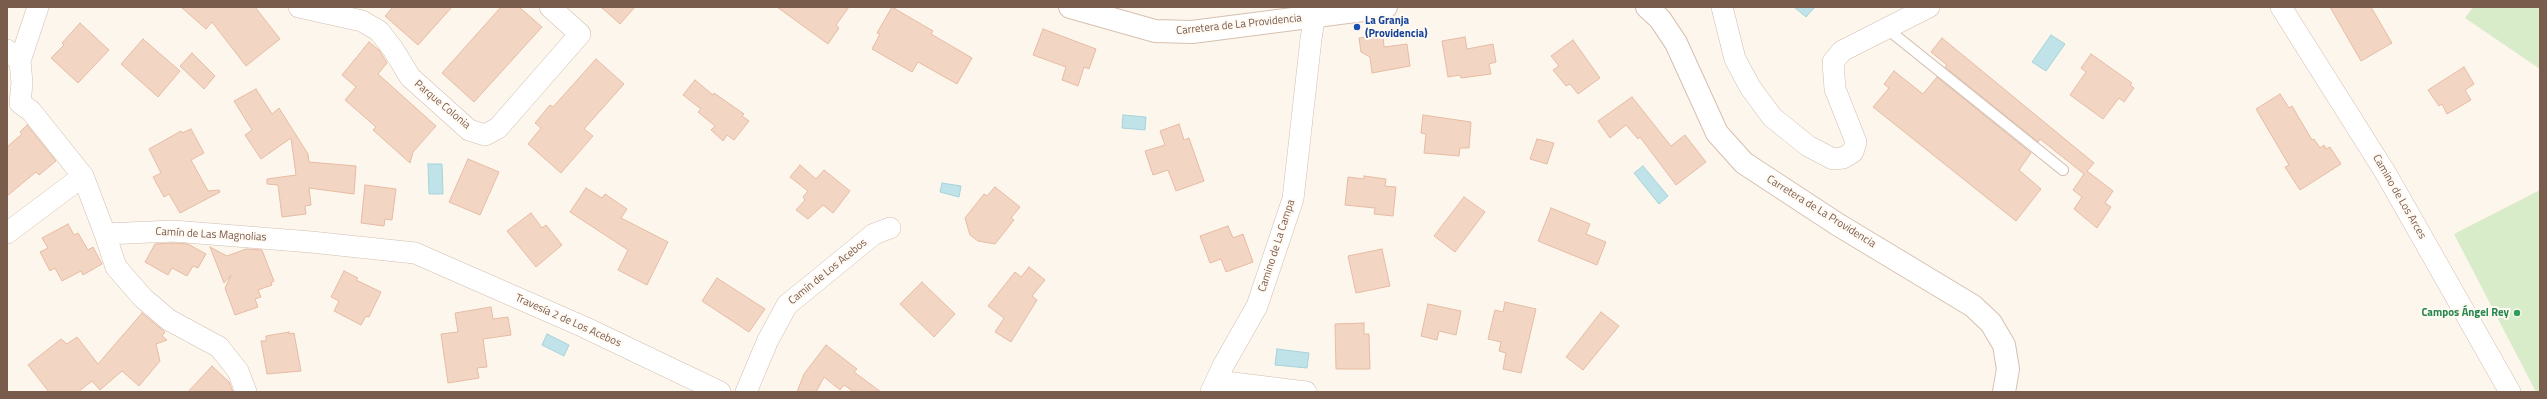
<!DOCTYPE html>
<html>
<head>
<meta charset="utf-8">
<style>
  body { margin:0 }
  #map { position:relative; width:2547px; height:399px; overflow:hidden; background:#fdf6ec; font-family:"Titillium Web",sans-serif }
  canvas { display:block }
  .frame { position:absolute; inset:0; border:8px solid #7a5c4d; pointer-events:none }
</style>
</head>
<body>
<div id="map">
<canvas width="2547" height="399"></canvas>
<div class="frame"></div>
</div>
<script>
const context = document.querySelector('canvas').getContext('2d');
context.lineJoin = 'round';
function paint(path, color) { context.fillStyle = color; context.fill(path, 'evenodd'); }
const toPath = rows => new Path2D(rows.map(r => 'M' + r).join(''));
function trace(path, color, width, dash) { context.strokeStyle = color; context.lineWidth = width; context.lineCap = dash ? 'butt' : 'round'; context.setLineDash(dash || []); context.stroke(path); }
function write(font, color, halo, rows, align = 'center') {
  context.font = font + ' "Titillium Web",sans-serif'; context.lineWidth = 4; context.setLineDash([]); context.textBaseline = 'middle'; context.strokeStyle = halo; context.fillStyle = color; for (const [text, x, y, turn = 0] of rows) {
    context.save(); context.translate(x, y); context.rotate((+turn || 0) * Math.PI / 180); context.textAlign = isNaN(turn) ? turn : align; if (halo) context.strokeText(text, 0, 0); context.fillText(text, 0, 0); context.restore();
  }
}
const green = toPath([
  [2473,7,2540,7,2540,69,2465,18],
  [2540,190,2540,392,2536,392,2454,234]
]);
const water = toPath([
  [1794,7,1815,7,1806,17,1794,7],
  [2051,35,2065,44,2046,71,2032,62,2051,35],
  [1123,115,1146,117,1145,130,1122,128,1123,115],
  [428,164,442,164,443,194,429,194,428,164],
  [1643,166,1668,196,1659,204,1634,173,1643,166],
  [942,183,961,186,959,197,940,192,942,183],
  [547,334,569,345,564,356,542,345,547,334],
  [1277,349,1309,353,1307,368,1275,365,1277,349]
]);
const building = toPath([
  [181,7,255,7,280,39,246,66,212,22,206,29,181,7],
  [393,7,452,7,418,45,385,16,393,7],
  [501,7,519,7,542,27,474,102,442,73,501,7],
  [601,7,635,7,620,24,601,7],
  [777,7,849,7,836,25,839,28,828,44,777,7],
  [892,7,933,31,931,34,972,58,957,84,918,62,912,72,872,49,880,34,877,33,892,7],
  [2330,7,2371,7,2392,43,2361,61,2330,7],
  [80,23,109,50,78,83,51,58,64,45,62,43,80,23],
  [1043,29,1096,49,1089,69,1084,67,1078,86,1062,80,1066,67,1033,55,1043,29],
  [1383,35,1384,47,1407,44,1410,66,1372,73,1370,57,1361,52,1359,38,1383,35],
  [1465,37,1467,49,1493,44,1496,62,1489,64,1491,74,1461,78,1460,75,1448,77,1442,41,1465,37],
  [1942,38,2094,163,2087,171,2113,191,2105,203,2111,207,2097,228,2074,209,2082,197,2073,190,2084,174,2040,139,2038,142,1945,67,1947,65,1931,52,1942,38],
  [143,39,180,71,158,97,121,64,143,39],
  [1573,40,1600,78,1578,94,1570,84,1566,86,1553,70,1559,66,1551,56,1573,40],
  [369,42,379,50,387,63,378,74,436,126,413,152,410,163,373,130,376,127,345,100,356,87,342,75,369,42],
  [192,53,215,76,204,89,180,66,192,53],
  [2091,54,2132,83,2130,85,2134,88,2124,102,2119,98,2103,119,2070,95,2086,72,2081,68,2091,54],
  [596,59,624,84,584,129,593,136,561,173,528,144,541,128,535,123,550,105,553,107,596,59],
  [2464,67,2474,84,2465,90,2471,100,2447,114,2442,104,2439,106,2428,90,2464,67],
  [1894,71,1923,94,1937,77,2031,153,2019,170,2041,189,2016,221,1873,107,1889,88,1884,84,1894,71],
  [695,80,713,95,714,93,744,114,742,116,749,121,734,140,727,135,723,141,711,130,715,126,698,112,701,109,683,95,695,80],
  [256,89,272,114,279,108,308,154,309,162,356,166,354,194,309,188,311,205,305,206,306,214,282,217,278,185,267,184,267,179,296,175,291,138,261,159,245,135,252,130,234,101,256,89],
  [2280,94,2289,108,2292,106,2312,140,2314,139,2320,148,2324,145,2326,149,2330,147,2341,164,2300,190,2285,167,2289,165,2256,109,2280,94],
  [1632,97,1671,146,1685,135,1706,162,1676,185,1640,137,1638,139,1626,125,1610,138,1598,121,1632,97],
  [1423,115,1471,122,1469,148,1460,148,1459,156,1424,153,1426,134,1421,133,1423,115],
  [1179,124,1184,140,1189,138,1204,181,1176,191,1168,170,1153,175,1145,151,1165,145,1160,131,1179,124],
  [27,125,56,161,39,175,36,172,7,196,7,147,22,134,20,132,27,125],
  [191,129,204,153,191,160,208,191,219,190,220,192,180,213,169,194,164,197,153,177,161,173,149,149,181,131,182,133,191,129],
  [1537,139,1554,143,1547,164,1530,159,1537,139],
  [468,159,499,172,480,215,449,202,468,159],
  [800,165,816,179,824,170,850,191,833,213,823,205,808,219,796,210,805,200,803,197,808,191,790,177,800,165],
  [1364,176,1386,179,1385,186,1396,187,1393,216,1374,214,1375,208,1345,205,1348,177,1364,179,1364,176],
  [365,185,396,189,392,220,385,219,384,226,361,223,365,185],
  [995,187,1020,207,1011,218,1014,220,995,244,978,241,970,235,965,218,984,194,987,196,995,187],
  [586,188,602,198,605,194,627,209,621,218,668,242,647,285,618,270,628,250,570,212,586,188],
  [1464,197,1485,212,1455,252,1434,236,1464,197],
  [1551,208,1590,224,1586,234,1606,242,1597,265,1538,241,1551,208],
  [531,213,542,228,546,225,562,245,536,267,507,231,531,213],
  [68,224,74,235,78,233,88,250,93,247,102,264,83,275,81,271,62,281,55,268,50,271,40,252,48,248,42,238,68,224],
  [1228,226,1233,238,1243,234,1253,262,1226,272,1221,259,1210,263,1200,236,1228,226],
  [173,243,188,244,206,254,198,268,193,266,187,276,172,268,168,275,145,262,155,244,173,243],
  [210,247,227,256,246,249,262,250,274,281,271,283,272,285,258,290,261,297,255,299,258,307,235,315,225,288,231,275,224,283,210,247],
  [1382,249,1390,286,1356,293,1348,256,1382,249],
  [1029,267,1045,280,1032,296,1037,300,1011,342,995,332,1004,318,988,306,1015,272,1021,277,1029,267],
  [344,271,358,278,356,280,381,292,369,317,366,316,361,325,334,311,339,301,331,297,344,271],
  [717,278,765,309,749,332,702,301,717,278],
  [922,282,955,314,934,337,900,304,922,282],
  [1505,302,1536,309,1521,373,1503,369,1506,353,1499,351,1501,342,1488,339,1495,310,1503,312,1505,302],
  [1428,304,1461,311,1456,335,1439,331,1437,340,1421,336,1428,304],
  [491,307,493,319,508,317,511,335,483,339,487,367,477,368,479,378,448,383,441,334,458,332,455,313,491,307],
  [1601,312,1619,326,1583,370,1566,357,1601,312],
  [142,313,165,332,162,336,167,340,156,344,160,361,139,386,122,371,100,390,92,381,78,392,49,392,28,365,61,339,67,344,77,337,98,364,142,313],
  [1364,323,1364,334,1369,334,1370,369,1336,369,1335,324,1364,323],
  [289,332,289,334,294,333,301,371,267,374,261,341,266,341,266,336,289,332],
  [826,345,857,369,854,372,881,392,854,392,844,385,840,390,824,377,816,392,797,392,804,374,826,345],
  [212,366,229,382,233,392,188,392,212,366]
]);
const lane = toPath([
  [1886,28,2063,170]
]);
const street = toPath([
  [299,7,362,21,379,31,393,49,410,77,469,130,485,135,498,128,580,34,550,7],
  [1722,7,1735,59,1750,87,1772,117,1808,146,1833,159,1843,158,1853,152,1856,142,1835,89,1833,62,1842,51,1929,7],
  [2281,7,2385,172,2510,392],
  [7,50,20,61,22,83,20,103,31,111,83,176,105,234,173,231,311,242,415,253,584,327,720,392],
  [20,61,38,7],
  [7,233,83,176],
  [105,234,116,267,143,298,169,320,219,347,238,371,246,392],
  [1217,381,1306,392],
  [746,392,768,340,787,305,874,234,890,228],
  [1211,392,1223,366,1257,306,1293,199,1311,39,1316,7]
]);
const secondary = toPath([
  [1070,7,1155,31,1192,32,1386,7],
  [1647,7,1660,19,1676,43,1717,133,1744,163,1837,224,1973,306,1991,323,2004,345,2008,369,2004,392]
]);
const markers = [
  [1357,27,4,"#1a4fb4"],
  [2517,313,4,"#2e9e5b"]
];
const transitNames = [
  ["La Granja",1365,21],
  ["(Providencia)",1365,34]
];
const streetNames = [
  ["Carretera de La Providencia",1239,25,-6],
  ["Parque Colonia",442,105,40],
  ["Camino de Los Arces",2399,197,60],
  ["Carretera de La Providencia",1821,212,32],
  ["Camín de Las Magnolias",211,235,3],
  ["Camino de La Campa",1277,246,-72],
  ["Camín de Los Acebos",828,272,-39],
  ["Travesía 2 de Los Acebos",568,321,24]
];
const leisureNames = [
  ["Campos Ángel Rey",2509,313]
];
paint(green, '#d8ecc9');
paint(water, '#bfe3e8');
trace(water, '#a5d3da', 1);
paint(building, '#f3d5c3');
trace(building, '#e6bba3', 1);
trace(lane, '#d1beb0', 12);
trace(street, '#d1beb0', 22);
trace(secondary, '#d6c0b0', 24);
trace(lane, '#fff', 10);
trace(street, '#fff', 21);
trace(secondary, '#fff', 22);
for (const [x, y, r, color] of markers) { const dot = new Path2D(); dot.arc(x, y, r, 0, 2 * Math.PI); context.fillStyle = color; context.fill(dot); trace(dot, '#fffaf3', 1.5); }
write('bold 11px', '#164399', '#fffaf3', transitNames, 'left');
write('11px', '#7a5c4d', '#fffaf3', streetNames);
write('bold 11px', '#27864d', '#fffaf3', leisureNames, 'right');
</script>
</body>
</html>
